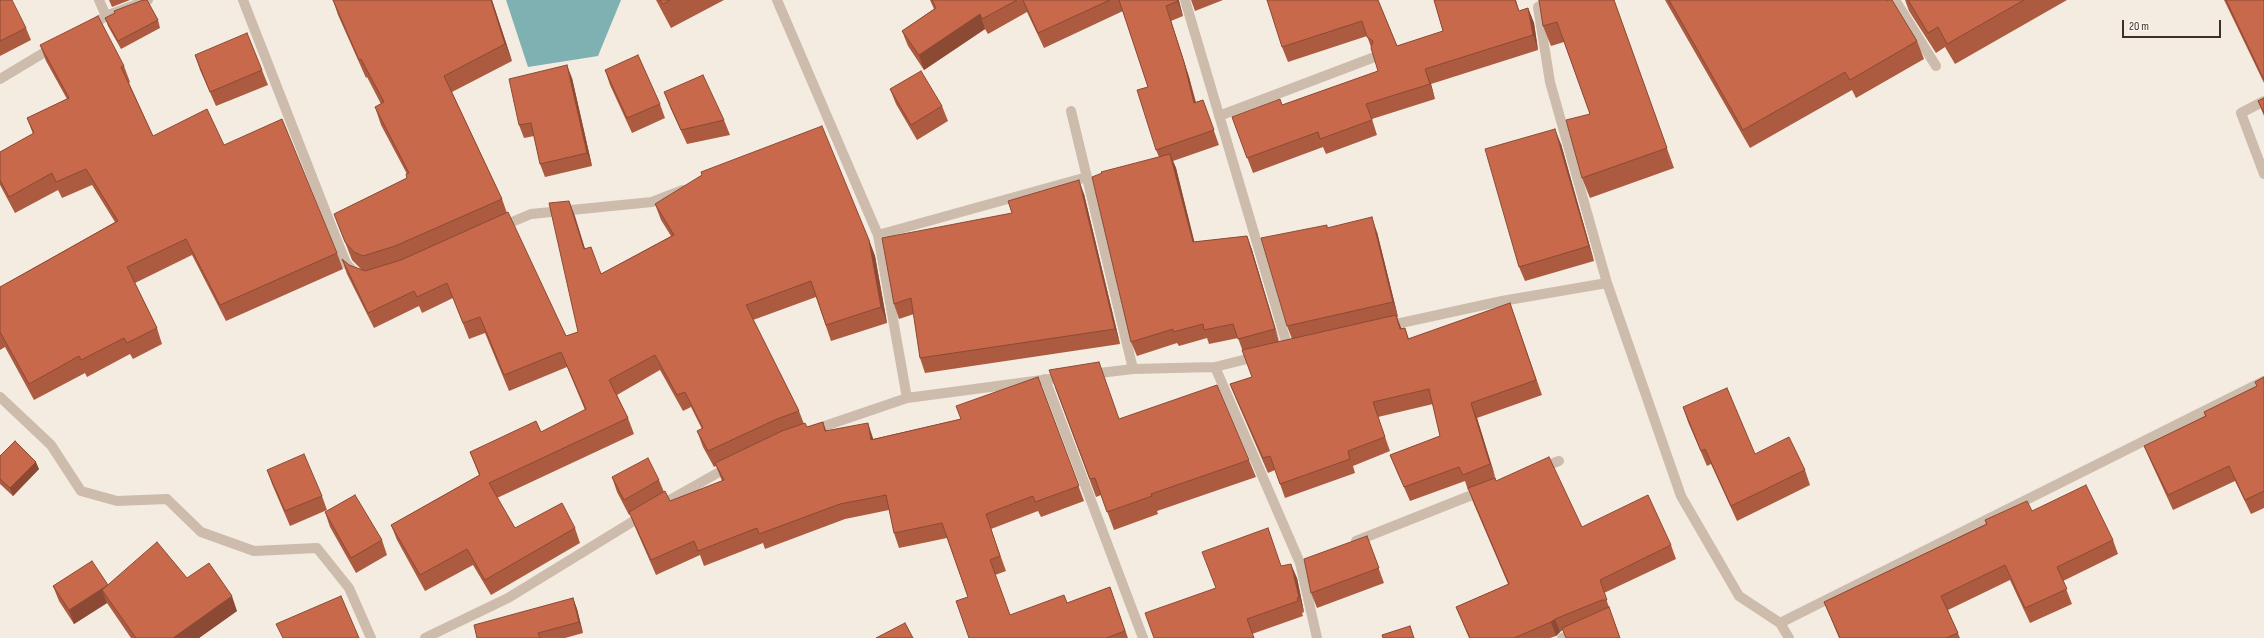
<!DOCTYPE html>
<html>
<head>
<meta charset="utf-8">
<style>
  body { margin:0 }
  #map { position:relative; width:2264px; height:638px; overflow:hidden; background:#f4ebe1; font-family:"Sofia Sans Condensed",sans-serif }
  canvas { display:block }
  .scale { position:absolute; left:2122px; top:20px; width:99px; height:18px; box-sizing:border-box; border:2px solid #3b302b; border-top:0; padding-left:5px; font-size:12px; line-height:14px; white-space:nowrap; color:#3b302b; -webkit-text-stroke:3px #fbf5ee; paint-order:stroke }
</style>
</head>
<body>
<div id="map">
<canvas width="2264" height="638"></canvas>
<div class="scale">20 m</div>
</div>
<script>
const context = document.querySelector('canvas').getContext('2d');
context.lineJoin = 'round';
function paint(path, color) { context.fillStyle = color; context.fill(path, 'evenodd'); }
const toPath = rows => new Path2D(rows.map(r => 'M' + r).join(''));
function trace(path, color, width, dash) { context.strokeStyle = color; context.lineWidth = width; context.lineCap = dash ? 'butt' : 'round'; context.setLineDash(dash || []); context.stroke(path); }
const water = toPath([
  [506,0,621,0,598,56,528,67]
]);
const minor = toPath([
  [99,0,106,16],
  [243,0,336,238,346,263,355,273],
  [777,0,878,235,907,398,1065,377],
  [1185,0,1288,348],
  [1549,0,1538,7,1550,82,1607,283],
  [1895,0,1936,66],
  [90,26,106,16,148,0],
  [0,79,55,46],
  [2264,101,2241,113,2264,174],
  [1071,111,1133,369],
  [1219,116,1372,58],
  [500,227,531,214,652,202,683,190],
  [878,235,1087,177],
  [1387,326,1502,301,1607,283,1681,496,1739,596,1780,623,1789,638],
  [1215,367,1300,563,1317,638],
  [1091,374,1133,369,1215,367,1259,356],
  [1045,379,1143,638],
  [0,397,51,445,81,491,117,501,167,499,201,532,254,551,317,548,349,588,371,638],
  [813,430,907,398],
  [1540,468,1559,461],
  [659,506,730,466],
  [1356,541,1482,491],
  [1780,623,2264,381],
  [425,638,508,598,645,514],
  [1562,638,1578,632]
]);
const wall = toPath([
  [0,0,26,28,31,40,0,56],
  [109,0,130,0,112,7],
  [333,0,492,0,512,61,452,92,502,199,507,213,566,336,578,332,569,201,585,249,601,274,671,236,661,220,655,204,869,240,875,256,887,323,831,341,816,297,753,320,799,411,804,424,807,427,823,422,826,430,873,439,961,419,1038,377,1084,501,1041,517,1038,511,991,529,1006,571,995,575,1010,615,1067,603,1110,587,1128,638,969,638,968,597,947,538,899,548,894,533,889,510,845,519,765,549,763,543,704,566,700,555,656,575,635,527,630,514,629,515,617,492,612,477,659,480,664,492,670,501,722,481,716,466,714,467,703,447,697,431,702,429,691,407,683,411,660,370,617,395,628,418,634,434,497,498,515,528,575,528,580,543,491,595,473,565,425,591,397,540,391,525,479,475,470,452,541,432,585,410,567,367,509,391,485,333,469,339,453,298,422,313,419,306,374,328,347,274,342,259,349,265,361,269,352,260,334,214,407,178,407,174,381,125,375,107,381,104,367,77,366,78,338,15],
  [656,0,724,0,671,28],
  [930,0,1179,0,1179,1,1183,16,1171,21,1189,77,1196,102,1203,100,1219,145,1173,161,1176,168,1194,242,1247,236,1252,250,1279,342,1292,339,1287,326,1328,228,1377,232,1398,317,1397,317,1401,329,1405,328,1409,339,1510,303,1542,395,1477,418,1496,481,1582,527,1671,545,1676,559,1604,593,1620,638,1563,630,1560,632,1556,636,1550,638,1469,638,1456,607,1508,584,1473,502,1469,490,1468,490,1465,481,1410,501,1396,469,1390,455,1440,436,1433,404,1378,417,1390,451,1353,466,1355,473,1285,498,1275,470,1268,473,1236,399,1230,384,1252,377,1238,338,1209,344,1207,338,1179,346,1177,343,1137,356,1131,342,1159,157,1156,150,1148,87,1123,11,1044,48,1027,12,988,34,985,29,924,70,908,46,902,31,934,9],
  [1191,0,1223,0,1195,11],
  [1378,0,1397,46,1443,31,1434,0,1516,0,1519,11,1528,8,1534,23,1538,50,1431,84,1435,99,1372,119,1377,135,1326,154,1323,147,1253,173,1232,117,1282,105,1378,71,1371,47,1367,36,1288,62,1282,47],
  [1614,0,1674,168,1590,198,1582,178,1590,114,1564,42,1551,46,1543,26],
  [1665,0,1887,0,1917,41,1924,59,1856,98,1852,90,1750,148],
  [1905,0,2067,0,1955,64,1945,47,1936,53,1909,11],
  [2224,0,2264,0,2264,83,2226,4],
  [105,18,158,20,160,28,121,49,108,26],
  [40,45,124,66,130,82,129,83,153,136,224,145,337,253,343,269,226,321,192,255,135,283,157,328,162,344,133,359,130,354,87,377,85,373,34,400,5,347,0,350,0,287,115,222,92,185,62,198,58,190,15,213,0,185,0,152,33,134,27,118,67,99,46,61],
  [195,55,262,70,268,85,216,106,200,70],
  [605,70,660,104,665,118,632,133,610,85],
  [572,78,592,166,545,177,540,164,534,136,524,138,519,125],
  [890,89,942,106,948,121,917,140,896,104],
  [664,92,724,120,730,135,687,144,670,107],
  [2264,98,2264,116,2258,101],
  [1561,144,1594,261,1525,281,1519,267],
  [1084,194,1120,344,925,373,920,358,914,314,899,319,894,304,1012,213],
  [2264,377,2264,508,2251,514,2235,481,2173,510,2150,460,2144,446,2205,416,2204,412,2257,386,2255,382],
  [1055,387,1119,419,1249,460,1256,477,1157,511,1158,514,1114,530,1101,495,1096,497],
  [1683,407,1755,454,1805,470,1810,485,1737,521,1711,464,1707,466,1688,422],
  [0,456,39,469,13,496,0,484],
  [267,470,322,496,327,510,290,526,272,484],
  [2032,511,2113,540,2118,554,2063,581,2072,604,2030,623,2010,580,1948,610,1960,638,1839,638,1830,616,1824,602,1986,524,1985,520],
  [325,512,382,540,387,555,356,573,330,527],
  [1367,536,1384,583,1317,608,1311,593],
  [1281,566,1297,578,1304,612,1302,613,1303,616,1252,634,1154,638],
  [187,578,237,611,199,638,131,638,107,603,74,624,59,601,53,586,108,585],
  [573,598,577,609,583,633,565,638,477,638]
]);
const shadedWall = toPath([
  [491,0,492,0,512,61,505,44],
  [1177,0,1179,0,1179,1,1183,16],
  [1166,6,1189,77,1199,118,1194,103],
  [1528,8,1534,23,1538,50,1533,35],
  [980,14,985,29,924,70,919,55],
  [567,65,572,78,592,166,587,153],
  [1425,69,1431,84,1435,99],
  [1555,129,1561,144,1594,261,1589,246],
  [1170,154,1176,168,1198,256,1193,242],
  [1079,180,1084,194,1120,344,1115,329],
  [569,201,575,216,590,265,584,249],
  [1372,217,1377,232,1398,317,1393,302],
  [1247,236,1252,250,1280,343,1275,329],
  [869,240,875,256,887,323,881,307],
  [1396,315,1402,330,1400,329],
  [1471,403,1477,418,1496,479,1490,464],
  [868,423,873,438,876,454,871,440],
  [36,462,39,469,13,496,10,488],
  [1291,564,1297,578,1304,612,1299,597],
  [108,585,102,590,107,603,74,624,69,610],
  [232,596,237,611,199,638,173,638],
  [573,598,577,609,583,633,579,622],
  [1555,619,1560,632,1556,636,1551,622]
]);
const building = toPath([
  [0,0,12,0,26,28,0,41,0,0],
  [143,0,147,0,158,20,118,41,105,18,115,13,114,11,143,0],
  [333,0,491,0,505,44,444,76,502,199,395,246,363,256,354,252,345,242,334,214,407,178,406,174,409,173,375,107,384,102,361,59,359,60,333,0],
  [660,0,670,0,663,4,660,0],
  [932,0,1017,0,982,19,980,14,919,55,902,31,936,8,932,0],
  [1023,0,1110,0,1038,33,1023,0],
  [1119,0,1177,0,1178,1,1166,6,1184,62,1194,103,1203,100,1214,130,1156,150,1137,90,1148,87,1119,0],
  [1267,0,1378,0,1397,46,1443,31,1434,0,1515,0,1519,11,1528,8,1533,35,1425,69,1430,84,1366,104,1372,120,1320,139,1318,132,1247,158,1232,117,1280,99,1282,105,1378,71,1371,48,1373,41,1367,37,1362,21,1282,47,1267,0],
  [1539,0,1614,0,1667,148,1582,178,1566,120,1590,114,1557,22,1543,26,1539,0],
  [1669,0,1887,0,1887,1,1889,0,1892,0,1917,41,1850,80,1845,72,1743,130,1669,0],
  [1908,0,2024,0,1947,44,1938,27,1928,33,1908,0],
  [2226,0,2264,0,2264,80,2226,0],
  [98,16,124,66,121,67,153,136,207,109,224,145,282,119,337,253,220,305,186,239,127,267,157,328,127,343,124,338,81,360,79,356,29,384,0,332,0,287,118,221,86,169,56,182,52,173,9,197,0,180,0,152,34,133,27,118,69,98,40,45,98,16],
  [247,33,262,70,210,92,195,55,247,33],
  [638,55,660,104,627,118,605,70,638,55],
  [567,65,587,153,540,164,531,123,519,125,509,79,567,65],
  [921,71,942,106,911,125,890,89,921,71],
  [703,75,724,120,681,130,664,92,703,75],
  [2264,98,2264,113,2258,101,2264,98],
  [822,126,869,240,881,307,826,325,811,281,746,305,799,411,777,419,708,451,697,431,703,428,685,392,677,395,655,355,609,380,628,418,489,483,515,528,562,503,575,528,485,580,467,549,420,575,391,525,480,475,470,452,536,421,541,432,586,409,561,352,504,375,480,317,463,323,447,283,417,297,414,291,368,313,342,259,349,265,365,271,401,260,508,212,566,336,578,332,549,203,569,201,584,249,591,247,601,274,674,235,655,204,702,175,701,172,822,126],
  [1555,129,1589,246,1519,267,1485,149,1555,129],
  [1170,154,1193,242,1247,236,1275,329,1238,339,1233,324,1204,330,1203,324,1173,332,1173,329,1131,342,1092,177,1102,173,1101,172,1170,154],
  [1079,180,1115,329,920,358,911,298,894,304,882,238,1012,213,1008,201,1079,180],
  [1372,217,1393,302,1287,326,1261,238,1327,225,1327,228,1372,217],
  [1510,303,1536,380,1471,403,1490,464,1463,475,1459,467,1404,487,1390,455,1440,436,1429,389,1373,402,1385,437,1348,451,1350,459,1280,484,1270,456,1263,458,1230,384,1252,377,1242,350,1396,315,1400,329,1405,328,1408,339,1510,303],
  [1099,362,1119,419,1217,385,1249,460,1151,494,1152,496,1107,512,1095,478,1090,479,1049,370,1099,362],
  [1038,377,1079,486,1035,502,1033,496,986,514,1000,556,990,560,1010,615,1064,595,1067,603,1110,587,1125,631,1106,638,969,638,956,601,968,597,942,523,894,533,886,495,840,504,759,534,757,528,698,551,694,541,651,560,629,512,665,491,670,501,724,480,715,463,782,431,805,423,807,427,823,422,825,431,868,423,871,440,961,419,956,406,1038,377],
  [2264,377,2264,491,2245,500,2229,466,2168,495,2144,446,2206,416,2204,412,2257,386,2255,382,2264,377],
  [1727,388,1755,454,1789,437,1805,470,1731,506,1705,449,1701,451,1683,407,1727,388],
  [15,441,36,462,10,488,0,479,0,456,15,441],
  [304,454,322,496,285,511,267,470,304,454],
  [1549,457,1582,527,1648,495,1671,545,1600,580,1607,600,1602,600,1555,619,1551,622,1514,638,1470,638,1456,607,1509,584,1468,488,1495,478,1496,481,1549,457],
  [648,458,659,480,624,500,612,477,648,458],
  [2086,485,2113,540,2057,567,2067,589,2025,608,2005,565,1941,596,1958,633,1946,638,1840,638,1824,602,1987,524,1985,520,2027,501,2032,511,2086,485],
  [355,495,382,540,351,558,325,512,355,495],
  [1268,528,1281,566,1291,564,1299,597,1297,598,1298,601,1247,619,1254,638,1154,638,1145,613,1216,588,1202,552,1268,528],
  [1367,536,1379,568,1311,593,1304,559,1367,536],
  [157,542,187,578,209,563,232,596,173,638,136,638,102,590,157,542],
  [92,561,108,585,69,610,53,586,92,561],
  [341,596,359,638,283,638,276,624,341,596],
  [573,598,579,622,538,633,540,638,477,638,474,625,573,598],
  [1609,607,1620,638,1566,638,1562,628,1609,607],
  [905,623,913,638,876,638,905,623],
  [1410,626,1414,638,1383,638,1382,635,1410,626]
]);
paint(water, '#7fb0b2');
trace(minor, '#cdbbac', 10);
paint(wall, '#ac5a40');
paint(shadedWall, '#8c4a34');
paint(building, '#c8694b');
trace(building, '#8c4a34', 1);
</script>
</body>
</html>
